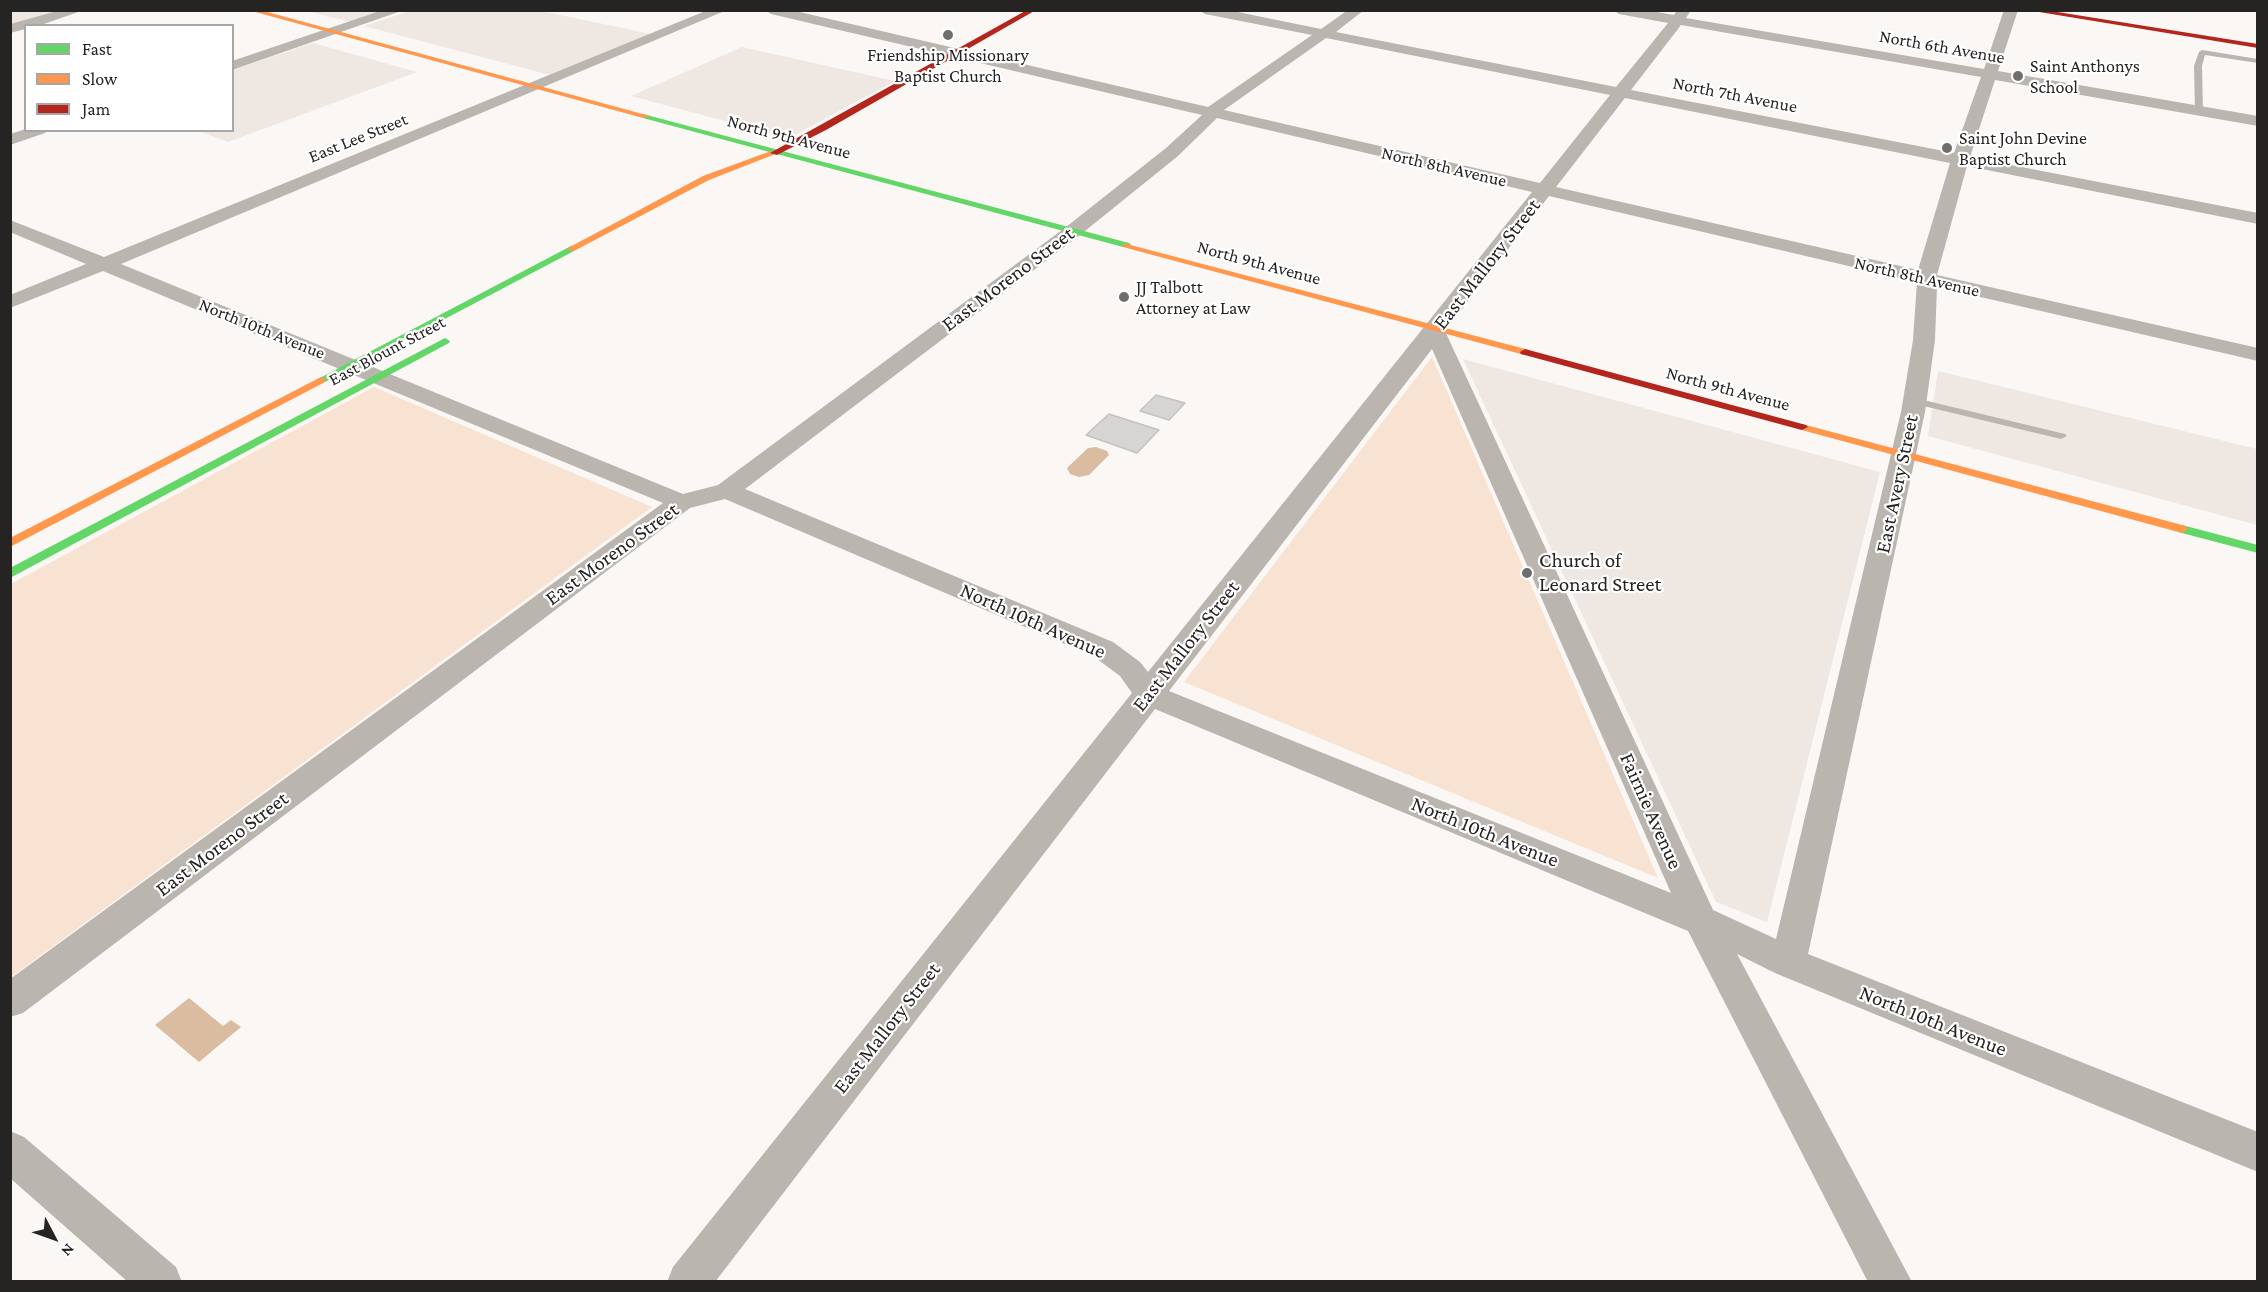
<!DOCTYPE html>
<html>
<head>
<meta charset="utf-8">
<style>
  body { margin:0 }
  #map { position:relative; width:2268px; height:1292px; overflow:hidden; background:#faf7f5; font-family:"Crimson Pro",serif }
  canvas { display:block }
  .frame { position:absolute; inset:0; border:12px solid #262423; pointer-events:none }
  .legend { position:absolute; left:24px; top:24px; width:210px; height:108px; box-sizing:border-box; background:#fff; border:2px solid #a8a7a7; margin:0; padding:8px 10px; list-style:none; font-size:18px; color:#262423 }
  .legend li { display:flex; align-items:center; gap:12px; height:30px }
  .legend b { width:30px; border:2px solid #a8a7a7 }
  .north { position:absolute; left:24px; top:1208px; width:60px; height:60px; -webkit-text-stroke:4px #fff; paint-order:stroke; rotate:131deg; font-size:16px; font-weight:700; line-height:24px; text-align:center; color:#262423 }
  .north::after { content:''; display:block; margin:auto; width:21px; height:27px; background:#262423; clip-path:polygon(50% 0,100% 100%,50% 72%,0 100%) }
</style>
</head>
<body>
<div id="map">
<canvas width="2268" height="1292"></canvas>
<div class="frame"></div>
<ul class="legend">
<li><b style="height:8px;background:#63d668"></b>Fast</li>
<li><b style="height:8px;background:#ff974d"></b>Slow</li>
<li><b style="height:8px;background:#b3261e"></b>Jam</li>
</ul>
<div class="north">N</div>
</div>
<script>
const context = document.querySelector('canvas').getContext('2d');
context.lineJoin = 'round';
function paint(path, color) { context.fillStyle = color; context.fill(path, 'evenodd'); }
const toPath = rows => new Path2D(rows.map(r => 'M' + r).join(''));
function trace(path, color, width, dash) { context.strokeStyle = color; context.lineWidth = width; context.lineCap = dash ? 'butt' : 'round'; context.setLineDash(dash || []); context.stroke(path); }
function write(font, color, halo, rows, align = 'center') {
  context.font = font + ' "Crimson Pro",serif'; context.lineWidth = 4.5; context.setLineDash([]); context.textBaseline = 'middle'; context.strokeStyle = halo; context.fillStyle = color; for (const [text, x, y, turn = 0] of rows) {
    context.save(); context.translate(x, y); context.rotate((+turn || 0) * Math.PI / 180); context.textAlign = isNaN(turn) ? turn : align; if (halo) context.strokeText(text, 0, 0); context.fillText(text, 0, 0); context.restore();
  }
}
const built = toPath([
  [536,10,651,34,550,75,364,26,410,11],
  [11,11,66,11,11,26],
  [306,11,386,11,351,22],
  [313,43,417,72,228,142,200,131,232,130,233,70],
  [742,47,895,81,789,138,631,96],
  [1463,359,1880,472,1767,922,1716,902],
  [1938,371,2257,449,2257,525,1928,436]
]);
const green = toPath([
  [1432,357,1658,878,1184,682],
  [374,387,652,507,11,977,11,584]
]);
const water = toPath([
  [1096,447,1107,451,1109,455,1089,475,1079,477,1070,474,1067,468,1088,448],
  [189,998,223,1026,231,1020,241,1027,199,1062,155,1025]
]);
const building = toPath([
  [1156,395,1185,403,1169,420,1140,411,1156,395],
  [1109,414,1159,430,1137,453,1086,435,1109,414]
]);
const lane = toPath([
  [2202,50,2258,59,2258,63,2205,55,2202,66,2203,111,2199,113,2195,111,2194,66,2199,52,2202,50],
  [1915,398,2065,434,2067,436,2061,439,1911,403,1910,401,1915,398]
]);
const street = toPath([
  [61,10,84,10,38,26,26,26,26,29,10,33,10,24,61,10],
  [383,10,404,10,232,70,232,61,383,10],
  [708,10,727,10,121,264,683,494,718,485,1066,227,1166,148,1202,115,771,14,765,10,791,10,1208,107,1312,35,1205,14,1199,10,1228,10,1321,29,1348,10,1364,10,1336,32,1616,87,1668,23,1619,14,1613,10,1646,10,1674,15,1677,10,1691,10,1686,18,1984,69,2004,10,2018,10,1998,71,2258,116,2258,126,1995,80,1970,157,2258,213,2258,224,1967,166,1937,275,2258,348,2258,361,1937,287,1935,340,1925,412,1808,954,2258,1132,2258,1172,1775,973,1737,954,1912,1282,1868,1282,1688,931,1155,709,715,1282,667,1282,673,1267,1132,693,1120,676,1093,656,725,499,690,508,23,1013,10,1017,10,979,663,503,103,271,10,308,10,295,86,264,10,232,10,220,104,257,708,10],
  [1681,25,1981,77,1954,153,1631,90,1681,25],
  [1326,38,1610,95,1540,183,1224,110,1326,38],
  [1625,98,1950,163,1918,270,1556,187,1625,98],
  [1217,118,1532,192,1148,672,1140,662,1113,642,745,489,1080,235,1178,156,1217,118],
  [1549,196,1917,282,1913,340,1901,412,1776,939,1713,910,1445,331,1549,196],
  [1432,349,1671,893,1169,691,1432,349],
  [26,129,47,130,45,133,10,145,10,134,26,129],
  [10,1131,24,1137,176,1267,182,1282,128,1282,10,1178,10,1131]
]);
const fast = toPath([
  [643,114,1129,243,1131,245,1123,247,643,118,643,114],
  [571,246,576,249,574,251,325,382,317,382,316,380,571,246],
  [445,338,450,341,449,343,10,578,10,568,445,338],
  [2182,525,2258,545,2258,553,2178,532,2176,529,2182,525]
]);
const slow = toPath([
  [248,10,260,10,650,116,643,118,248,10],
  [771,151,778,153,709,180,574,251,566,249,703,176,771,151],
  [1123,243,1529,350,1530,352,1525,355,1521,354,1123,247,1123,243],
  [321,377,325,378,325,382,10,547,10,538,321,377],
  [1802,424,2186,526,2188,529,2182,533,1798,429,1798,425,1802,424]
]);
const jam = toPath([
  [1027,10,1036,10,826,130,777,155,770,153,1027,10],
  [2027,10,2045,10,2258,44,2258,48,2027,10],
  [1525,349,1806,425,1808,427,1802,430,1798,429,1521,354,1520,352,1525,349]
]);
const markers = [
  [948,35,6,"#706e6c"],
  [2018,76,6,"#706e6c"],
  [1947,148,6,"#706e6c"],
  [1124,297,6,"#706e6c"],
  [1527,573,6,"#706e6c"]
];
const farStreetnames = [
  ["North 6th Avenue",1942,47,10],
  ["North 7th Avenue",1735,95,11],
  ["North 9th Avenue",789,137,15],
  ["East Lee Street",358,138,-22],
  ["North 8th Avenue",1444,167,13],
  ["North 9th Avenue",1259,263,15],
  ["North 8th Avenue",1917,277,13],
  ["North 10th Avenue",262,329,22],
  ["East Blount Street",387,351,-28],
  ["North 9th Avenue",1728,389,15]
];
const farPoinames = [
  ["Friendship Missionary",948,55,"center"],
  ["Baptist Church",948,76,"center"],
  ["Saint Anthonys",2030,66],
  ["School",2030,87],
  ["Saint John Devine",1959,138],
  ["Baptist Church",1959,159],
  ["JJ Talbott",1136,287],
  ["Attorney at Law",1136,308]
];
const streetNames = [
  ["East Mallory Street",1487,264,-52],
  ["East Moreno Street",1008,279,-37],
  ["East Avery Street",1897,484,-78],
  ["East Moreno Street",612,554,-36],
  ["North 10th Avenue",1033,621,24],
  ["East Mallory Street",1186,646,-52],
  ["Fairnie Avenue",1651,811,66],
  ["North 10th Avenue",1485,832,22],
  ["East Moreno Street",222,844,-37],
  ["North 10th Avenue",1933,1021,22],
  ["East Mallory Street",887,1028,-52]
];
const poiNames = [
  ["Church of",1539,561],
  ["Leonard Street",1539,585]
];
paint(built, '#eee7e2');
paint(green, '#f8e3d2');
paint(water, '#dabca1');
paint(building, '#d7d5d3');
trace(building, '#c5c3c1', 1.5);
paint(lane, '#bbb5af');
paint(street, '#bbb5af');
paint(fast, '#63d668');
paint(slow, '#ff974d');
paint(jam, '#b3261e');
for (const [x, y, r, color] of markers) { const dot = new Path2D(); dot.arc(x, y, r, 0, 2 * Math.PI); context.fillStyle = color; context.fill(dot); trace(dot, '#fff', 2); }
write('18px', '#262423', '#fff', farStreetnames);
write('18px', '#262423', '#fff', farPoinames, 'left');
write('21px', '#262423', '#fff', streetNames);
write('21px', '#262423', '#fff', poiNames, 'left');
</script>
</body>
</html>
